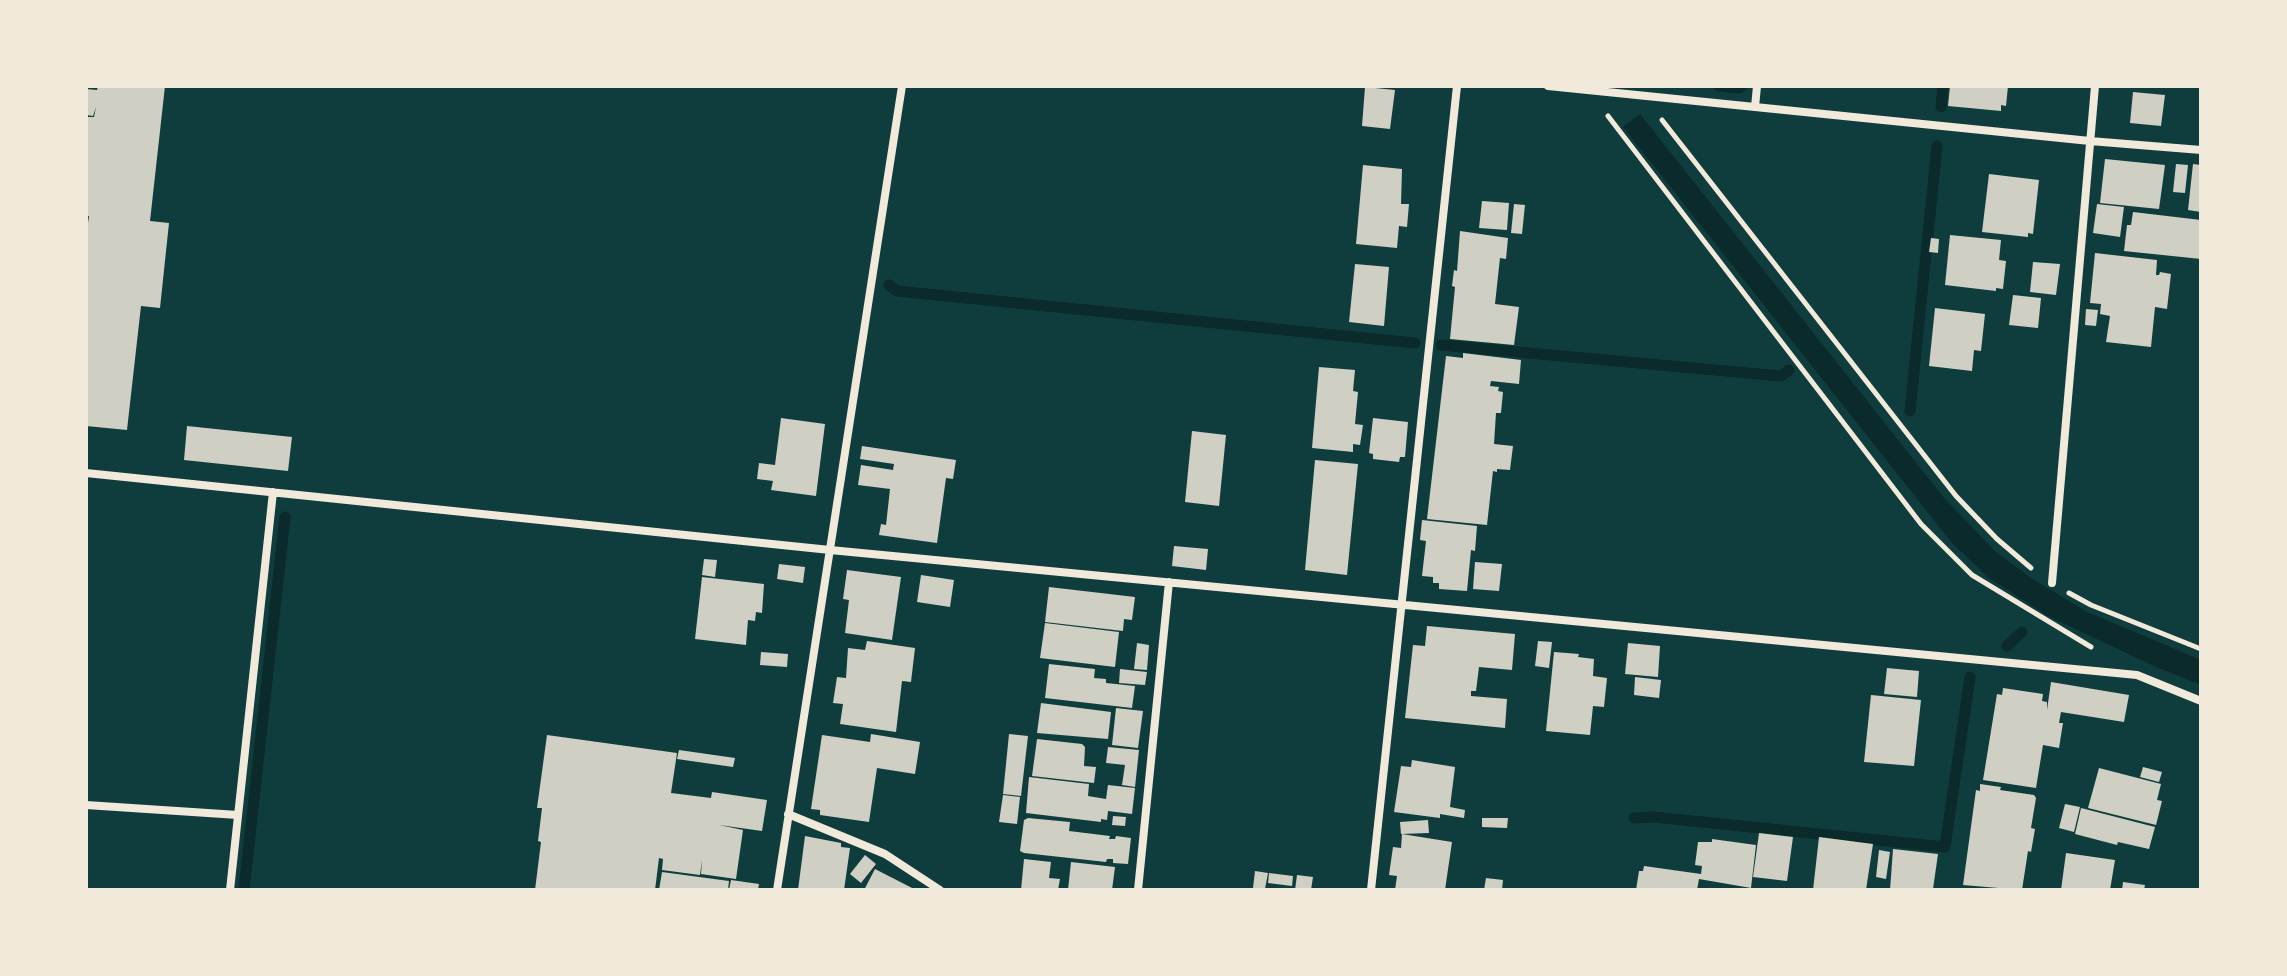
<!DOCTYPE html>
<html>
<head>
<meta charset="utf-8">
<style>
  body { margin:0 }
  #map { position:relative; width:2287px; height:976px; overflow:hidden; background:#0f3d3e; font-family:Ubuntu,sans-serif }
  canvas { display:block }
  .frame { position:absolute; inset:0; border:88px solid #f1e9da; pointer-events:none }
</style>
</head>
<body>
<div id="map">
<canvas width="2287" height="976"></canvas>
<div class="frame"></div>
</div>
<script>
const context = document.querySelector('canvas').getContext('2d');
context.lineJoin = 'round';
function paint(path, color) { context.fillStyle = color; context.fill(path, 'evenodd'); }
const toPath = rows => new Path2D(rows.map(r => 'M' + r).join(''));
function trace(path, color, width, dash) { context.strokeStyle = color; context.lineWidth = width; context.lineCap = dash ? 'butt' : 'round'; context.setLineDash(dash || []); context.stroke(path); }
const water = toPath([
  [1640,114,1944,498,1995,551,2031,578,2087,612,2201,660,2201,685,2156,667,2048,616,1989,578,1952,543,1623,127]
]);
const stream = toPath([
  [1719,86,1739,88,1742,86],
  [1941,107,1943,86],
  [889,285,897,291,1415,343],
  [1441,345,1781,376,1789,370],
  [1910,411,1937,146],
  [2007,646,2022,632],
  [1634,818,1654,817,1945,847,1970,677],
  [244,890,285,517]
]);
const building = toPath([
  [98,86,165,86,150,221,169,223,160,308,141,306,127,430,86,426,86,237,89,216,86,216,86,117,94,117,96,107,93,116,86,115,86,89,97,90],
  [1950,86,2008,86,2006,106,2001,105,2001,111,1948,106],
  [1365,87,1395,90,1390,129,1362,126],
  [2133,92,2165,95,2161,126,2130,123],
  [2105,159,2165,165,2159,209,2100,203],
  [2176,164,2188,165,2185,193,2173,192],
  [2193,164,2201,165,2201,212,2188,210],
  [1363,165,1402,169,1401,204,1409,204,1407,227,1399,226,1397,248,1356,244],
  [1989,174,2039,180,2033,234,2028,233,2028,237,1982,232],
  [1482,201,1509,203,1507,230,1479,228],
  [1514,204,1525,205,1522,234,1511,233],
  [2097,204,2124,207,2120,237,2093,233],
  [2133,212,2201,220,2201,259,2124,251,2127,225,2131,225],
  [1460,231,1508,238,1506,259,1500,258,1495,304,1519,307,1514,345,1450,339,1455,287,1452,286,1454,270,1457,271],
  [1950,235,2001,240,1999,260,2006,261,2003,289,1996,288,1996,291,1945,285],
  [1931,238,1939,239,1938,253,1929,252],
  [2095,253,2157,260,2156,275,2159,275,2160,272,2171,274,2167,309,2155,307,2151,347,2106,342,2110,316,2100,314,2101,304,2090,303],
  [2033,262,2060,264,2056,295,2030,292],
  [1355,264,1389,267,1384,326,1349,322],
  [2013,295,2041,298,2038,328,2009,325],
  [1935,308,1985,314,1981,351,1974,350,1972,371,1929,366],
  [2086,309,2098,310,2096,326,2085,325],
  [1463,353,1521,360,1519,384,1491,381,1490,386,1499,387,1498,391,1503,392,1501,413,1496,413,1494,444,1513,446,1510,470,1497,469,1497,472,1493,471,1487,525,1427,519,1446,356,1463,358],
  [1319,367,1355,370,1353,391,1358,392,1355,424,1363,425,1360,445,1353,444,1353,452,1312,448],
  [781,418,825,424,816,496,771,490,773,481,757,479,759,463,775,465],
  [1373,418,1408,422,1405,457,1400,457,1399,462,1373,459,1373,454,1369,453],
  [187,426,292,437,288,471,184,460],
  [1192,431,1226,435,1219,506,1185,502],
  [862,446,956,460,953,479,946,478,937,543,879,535,881,524,886,525,890,489,858,485,861,465,893,470,894,464,860,459],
  [1315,460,1358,464,1347,575,1305,570],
  [1422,520,1477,526,1475,551,1471,550,1467,591,1439,589,1439,583,1433,583,1433,577,1422,576,1426,541,1420,540],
  [1174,546,1208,549,1206,570,1172,566],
  [704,559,717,560,715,577,702,575],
  [1475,562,1502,564,1499,591,1473,589],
  [779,564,805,567,803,583,777,579],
  [847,570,901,577,892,640,845,633,849,600,843,599],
  [921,575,954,580,950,607,917,602],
  [702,577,764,584,762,613,756,612,755,621,748,620,746,645,695,639],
  [1049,587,1135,597,1132,620,1124,619,1123,631,1045,622],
  [1045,623,1119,632,1115,667,1040,658],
  [1427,626,1515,634,1512,670,1479,667,1476,691,1471,691,1471,696,1507,699,1505,728,1405,718,1413,645,1425,646],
  [867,641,915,648,911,682,902,681,896,732,840,724,843,704,833,703,837,677,846,678,848,648,865,650],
  [1538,641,1552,642,1549,668,1535,666],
  [1137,643,1149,645,1147,670,1134,669],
  [1628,643,1660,646,1658,677,1625,674],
  [761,652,788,654,787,667,760,665],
  [1554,652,1579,654,1578,657,1594,659,1593,676,1607,678,1604,707,1593,706,1590,735,1546,731],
  [1049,664,1095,669,1094,678,1106,679,1106,683,1135,686,1132,708,1045,698],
  [1887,668,1919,671,1917,697,1884,694],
  [1120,669,1147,672,1145,685,1119,683],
  [1635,677,1661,680,1659,698,1634,695],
  [2051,682,2129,695,2124,722,2061,712,2059,723,2063,723,2059,748,2043,745,2036,788,1983,780,1997,694,2002,695,2003,688,2043,694,2042,701,2047,702,2047,710],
  [1871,695,1921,700,1914,766,1864,762],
  [1041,703,1111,712,1108,739,1037,733],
  [1116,708,1143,711,1138,748,1112,745],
  [871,734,920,742,915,774,877,768,869,822,820,815,820,810,811,809,822,735,870,742],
  [1009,734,1028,736,1021,796,1003,794],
  [547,735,677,753,671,793,711,798,712,792,767,800,762,831,719,825,743,830,736,879,701,874,702,860,700,875,662,870,663,859,659,858,655,890,535,890,541,842,538,841,542,808,537,808],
  [1037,739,1082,744,1085,747,1084,766,1096,767,1094,783,1032,776],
  [1108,747,1139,750,1135,787,1122,785,1125,765,1106,763],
  [679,750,735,758,733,767,677,759],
  [1412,760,1455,767,1450,807,1465,810,1464,818,1440,814,1440,818,1394,812,1401,766,1411,767],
  [2143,767,2162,772,2159,782,2140,777],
  [2099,768,2161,784,2157,800,2162,801,2156,825,2088,808],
  [1029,777,1089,784,1088,796,1106,799,1108,785,1135,788,1132,814,1108,811,1107,820,1101,819,1101,822,1026,813],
  [1980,784,2001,787,2000,790,2034,795,2036,798,2031,828,2035,829,2031,852,2028,851,2022,890,1963,885,1976,790,1980,791],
  [1003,795,1020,797,1017,824,999,822],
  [2065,804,2080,807,2074,832,2059,828],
  [2081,808,2155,827,2149,849,2118,842,2117,845,2075,834],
  [1113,816,1126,817,1125,826,1112,825],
  [1028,818,1070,822,1069,831,1110,836,1109,839,1115,839,1116,836,1131,838,1128,864,1113,863,1113,859,1107,859,1106,862,1024,853,1020,851,1024,820],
  [1482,818,1508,818,1507,828,1482,827],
  [1428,820,1429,833,1401,834,1400,822],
  [1759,833,1793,837,1787,881,1753,877],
  [1402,834,1452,842,1445,890,1395,890,1397,876,1389,875,1393,847,1401,848],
  [805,836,841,843,841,847,850,848,844,890,798,890],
  [1819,837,1873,844,1866,890,1813,890],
  [1712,839,1756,845,1751,888,1699,879,1697,890,1636,890,1639,871,1643,871,1644,866,1701,874,1702,866,1695,865,1698,842,1712,842],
  [1893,849,1938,854,1933,889,1890,890],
  [1879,850,1890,852,1886,879,1876,877],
  [2066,853,2115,860,2110,890,2061,890],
  [865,855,876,864,861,883,850,874],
  [1024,859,1051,862,1049,878,1060,879,1058,890,1021,890],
  [1071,862,1115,867,1112,890,1068,890],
  [875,869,916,890,864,890],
  [1255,871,1268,873,1265,889,1253,888],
  [662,872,729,881,728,890,659,890],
  [1269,873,1293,876,1292,886,1268,883],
  [1297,875,1313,877,1311,890,1295,890],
  [1486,878,1503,880,1502,890,1484,890],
  [731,880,759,884,758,890,729,890],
  [2123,882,2145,885,2144,890,2122,890]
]);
const path = toPath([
  [1608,116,1921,524,1972,575,2091,647],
  [1662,120,1956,496,1997,539,2031,568],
  [2069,593,2091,605,2201,649]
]);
const minor = toPath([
  [1548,86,2090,141,2201,150],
  [1755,107,1757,86],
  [86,473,830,550,2137,675,2201,701],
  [2052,583,2095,86],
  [86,805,238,815],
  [788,814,885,854,940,890],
  [230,890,273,492],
  [777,890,902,86],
  [1138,890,1169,582],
  [1371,890,1457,86]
]);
paint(water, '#0a2a2b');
trace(stream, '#0a2a2b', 11);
paint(building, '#cfcfc3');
trace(path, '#f1e9da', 5);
trace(minor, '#f1e9da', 8);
</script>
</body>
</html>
